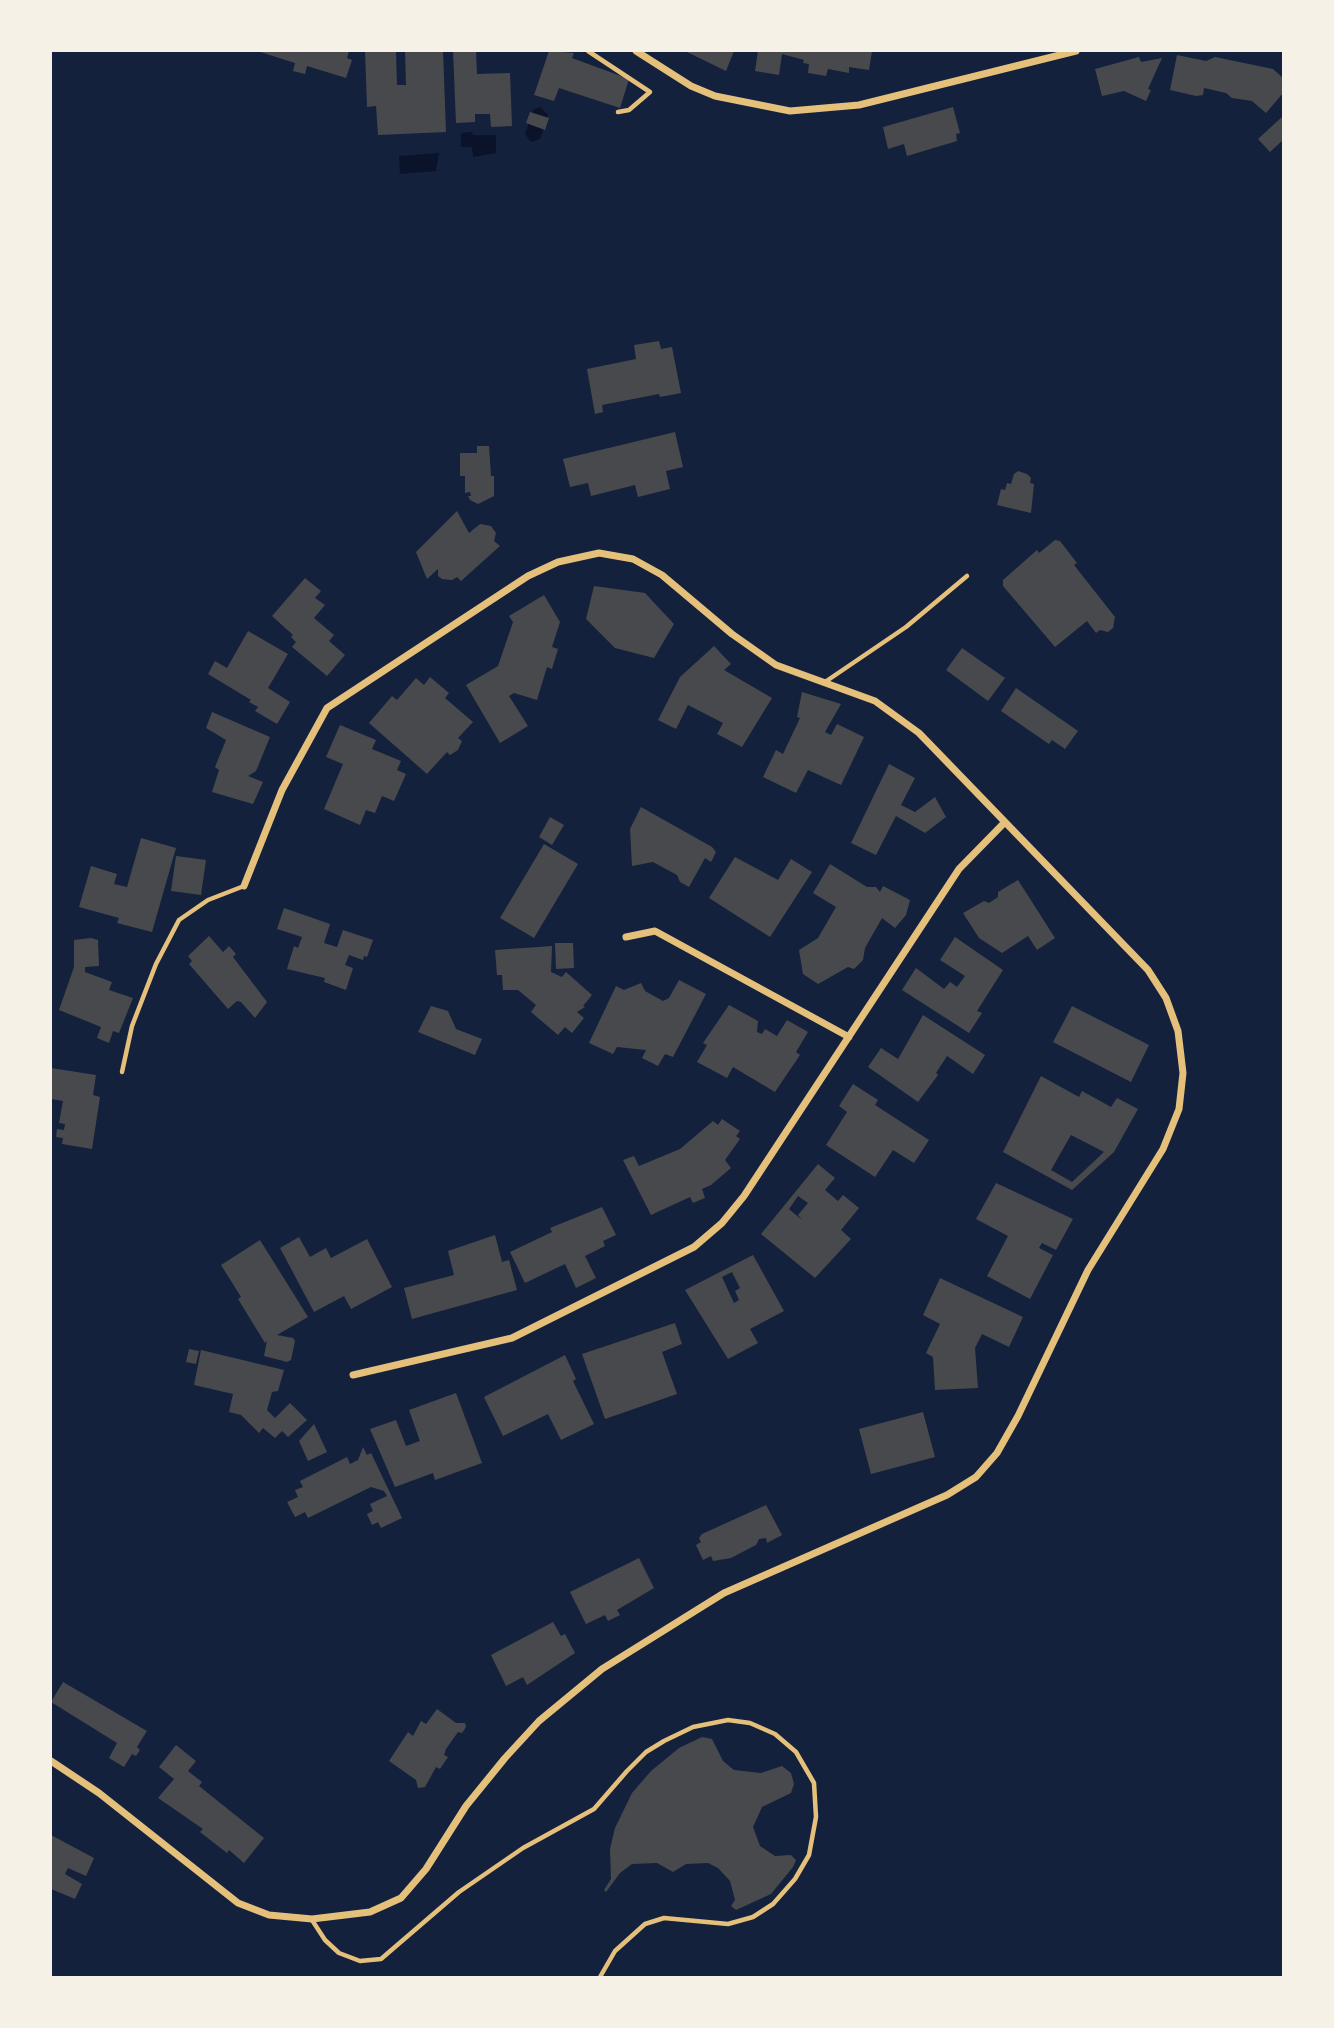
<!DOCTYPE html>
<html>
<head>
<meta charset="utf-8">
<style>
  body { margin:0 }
  #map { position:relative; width:1334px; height:2028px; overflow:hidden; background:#14213d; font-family:Ubuntu,sans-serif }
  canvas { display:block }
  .frame { position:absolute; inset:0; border:52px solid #f6f1e7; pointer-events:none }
</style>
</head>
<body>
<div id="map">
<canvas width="1334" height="2028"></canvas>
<div class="frame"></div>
</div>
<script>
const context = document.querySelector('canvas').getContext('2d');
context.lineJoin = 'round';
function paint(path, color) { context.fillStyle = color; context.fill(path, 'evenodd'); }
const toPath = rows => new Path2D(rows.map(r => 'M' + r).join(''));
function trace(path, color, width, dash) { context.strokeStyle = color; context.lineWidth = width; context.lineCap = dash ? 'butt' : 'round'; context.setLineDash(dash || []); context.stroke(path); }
const water = toPath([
  [540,107,548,115,540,139,531,142,525,134,533,110],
  [472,132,473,135,496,135,496,153,473,157,472,147,461,147,461,133],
  [439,153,436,171,400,174,399,156]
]);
const building = toPath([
  [257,51,349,51,347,58,352,60,346,78,307,66,305,74,293,71,295,63],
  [365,51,396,51,397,85,406,85,405,51,443,51,446,132,378,135,376,106,367,107],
  [453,51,476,51,477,74,510,73,512,126,491,127,490,114,475,114,475,122,456,123],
  [549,51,574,53,572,58,629,79,620,108,559,88,554,101,534,95],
  [685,51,734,51,726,71],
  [758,51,775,52,872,51,869,70,849,67,849,73,828,69,826,76,808,73,809,64,803,63,804,60,782,54,779,75,755,71],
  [1177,55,1206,61,1215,57,1273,69,1283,78,1283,93,1266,113,1252,101,1232,98,1226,93,1204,88,1203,95,1196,96,1170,90],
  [1139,57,1141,62,1162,58,1148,89,1151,90,1146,101,1124,91,1102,96,1095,69],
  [953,107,960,133,956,134,957,141,907,156,904,144,888,149,883,127],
  [530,112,549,118,545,130,526,123],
  [1283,116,1283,140,1270,152,1258,139],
  [659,341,661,349,672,347,681,393,660,397,659,394,602,405,603,412,595,414,587,369,636,359,634,345],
  [675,432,683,467,666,471,670,489,638,497,635,485,591,496,588,483,570,487,563,459],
  [477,446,489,446,491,476,494,476,494,496,478,504,470,500,468,496,471,496,470,492,465,493,465,476,460,476,460,453,477,453],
  [1018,471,1027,474,1031,478,1030,483,1034,484,1031,513,997,505,1001,489,1005,490,1007,483,1011,484,1014,474],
  [457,511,469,533,480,524,491,526,496,533,494,541,500,546,461,581,457,577,452,580,442,579,438,576,438,569,427,579,416,552],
  [1055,540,1060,541,1077,563,1074,565,1115,617,1113,628,1108,632,1100,630,1096,633,1087,621,1055,647,1003,586,1003,580,1037,550,1039,553],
  [305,578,321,591,315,598,325,605,314,618,334,635,329,641,345,655,327,676,292,647,296,642,291,637,293,635,272,616],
  [594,586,645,593,674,624,654,658,615,648,586,619],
  [544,595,560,622,552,647,558,649,552,669,547,667,537,700,514,693,509,696,528,726,500,743,466,685,498,666,513,622,509,616],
  [248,631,288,654,268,688,290,702,277,724,255,711,258,707,249,702,251,700,208,674,215,661,227,668],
  [714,646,731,664,724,670,772,698,742,747,717,734,723,723,688,705,676,729,658,720,680,677],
  [962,648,1005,678,988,701,946,670],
  [430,677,449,693,445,698,473,722,458,738,462,741,458,750,450,755,447,752,427,774,369,723,392,696,397,700,416,678,424,685],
  [1016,688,1078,731,1065,749,1052,740,1049,744,1001,711],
  [802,692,841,704,825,732,831,735,837,724,864,737,841,785,808,770,796,793,763,777,776,750,783,754,800,718,797,717],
  [212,712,270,737,256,771,248,776,263,782,253,804,212,792,219,770,215,767,226,740,206,728],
  [340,725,376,740,372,749,401,761,397,770,406,774,394,801,382,796,375,813,366,810,360,825,324,809,343,764,326,757],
  [889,764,915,778,901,805,915,812,935,797,946,817,925,833,896,816,876,855,851,843],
  [641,807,712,847,716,852,711,862,705,858,689,887,680,882,677,875,653,862,632,866,630,829],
  [550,817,564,825,552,845,539,837],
  [141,838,176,848,152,932,117,923,119,918,79,907,91,866,117,874,114,884,127,887],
  [544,844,578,864,534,938,500,918],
  [176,856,206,860,201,895,171,891],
  [735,857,778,880,791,859,812,872,770,937,709,898],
  [830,864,867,887,876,887,880,892,883,886,910,900,906,915,895,928,882,918,865,948,863,960,854,969,848,967,818,984,803,974,799,950,818,938,836,907,813,893],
  [1018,880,1055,938,1037,950,1028,936,1002,953,979,938,963,913,984,901,989,903,998,897,998,892],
  [284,908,330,924,324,943,337,947,343,930,373,940,367,957,364,956,363,960,349,955,345,965,353,968,346,990,324,982,325,978,287,969,294,946,298,948,302,937,277,929],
  [209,936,223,952,229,946,236,954,233,957,267,1002,255,1018,241,1002,237,1001,228,1009,189,964,192,961,188,956],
  [955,937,1003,970,977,1011,982,1013,969,1033,902,990,916,968,944,989,950,982,957,987,965,976,940,960],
  [91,938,98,940,99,966,85,967,85,972,112,982,109,990,133,998,119,1033,113,1031,109,1043,97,1038,101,1027,59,1010,74,967,74,940],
  [555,943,573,943,574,968,556,969],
  [552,946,551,972,562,977,566,972,592,995,583,1006,585,1007,577,1012,584,1018,572,1033,565,1027,558,1035,531,1012,536,1005,518,990,503,990,502,975,497,975,495,950],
  [679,980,706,994,673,1057,665,1054,658,1066,642,1058,646,1050,617,1047,613,1054,589,1043,616,986,624,990,641,983,645,991,663,1001,669,998],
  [729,1005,758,1021,757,1032,762,1034,765,1029,777,1036,787,1020,808,1032,796,1052,800,1055,775,1092,733,1067,727,1078,697,1062,707,1045,703,1043],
  [431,1006,448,1011,456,1029,482,1039,475,1055,418,1032],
  [1072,1006,1149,1045,1131,1082,1053,1042],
  [923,1015,985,1055,973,1074,947,1056,936,1073,938,1075,918,1102,868,1067,881,1048,898,1059],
  [51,1068,96,1075,93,1095,100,1097,92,1149,62,1144,63,1138,56,1137,57,1129,64,1130,65,1124,59,1123,63,1101,51,1099],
  [1041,1076,1079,1097,1082,1091,1111,1107,1117,1098,1138,1109,1114,1152,1072,1190,1003,1152],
  [1071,1135,1104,1152,1072,1182,1051,1170],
  [853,1084,878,1100,875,1105,929,1140,914,1163,893,1150,875,1177,826,1145,847,1112,839,1106],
  [722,1119,740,1131,736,1136,740,1139,725,1160,731,1168,711,1185,702,1189,705,1198,693,1203,690,1197,651,1215,623,1160,634,1156,639,1166,680,1149,713,1121,718,1125],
  [818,1164,835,1178,825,1190,838,1201,843,1195,859,1208,841,1230,851,1239,815,1278,761,1234],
  [798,1196,808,1203,798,1215,802,1220,789,1209],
  [996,1183,1073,1219,1056,1250,1042,1243,1039,1248,1053,1255,1030,1299,987,1276,1008,1236,976,1219],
  [602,1207,616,1235,603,1241,605,1246,585,1256,596,1278,576,1288,565,1264,525,1283,510,1252,552,1232,550,1228],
  [495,1235,502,1262,509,1260,517,1290,412,1319,404,1288,454,1275,448,1251],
  [299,1237,310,1257,326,1248,331,1258,367,1239,392,1287,351,1309,344,1296,314,1312,280,1248],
  [260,1240,308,1317,277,1335,293,1338,295,1341,291,1360,287,1362,264,1356,267,1341,265,1343,238,1299,241,1297,221,1265],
  [753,1255,784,1311,750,1329,758,1343,728,1359,685,1290],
  [732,1272,740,1288,735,1291,739,1300,734,1303,722,1277],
  [940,1278,1023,1317,1009,1347,982,1334,975,1348,978,1388,935,1390,933,1357,926,1353,940,1324,923,1315],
  [675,1323,682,1344,662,1352,677,1394,605,1419,582,1354],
  [189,1349,199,1351,196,1364,186,1362],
  [201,1350,284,1370,278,1391,272,1392,267,1410,275,1418,290,1403,307,1420,288,1437,282,1431,275,1438,263,1428,259,1433,241,1415,229,1412,233,1394,194,1385],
  [565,1355,576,1379,573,1381,594,1424,561,1440,548,1414,503,1436,484,1397],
  [456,1393,482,1463,435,1480,433,1473,395,1487,370,1429,396,1420,406,1446,420,1441,409,1410],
  [923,1412,935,1457,871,1474,859,1429],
  [314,1424,327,1452,308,1461,299,1441],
  [363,1447,367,1455,371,1453,402,1518,381,1528,378,1522,372,1525,367,1514,373,1511,370,1504,387,1496,384,1491,371,1487,308,1518,305,1512,295,1517,287,1502,298,1497,295,1490,303,1487,300,1481,347,1457,350,1464,358,1460],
  [766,1505,782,1535,767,1543,766,1538,759,1539,756,1545,731,1558,713,1561,711,1556,703,1560,696,1545,701,1542,699,1538,702,1534],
  [639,1558,654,1588,617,1610,620,1615,608,1621,605,1615,586,1624,570,1592],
  [553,1622,561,1636,565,1634,575,1653,527,1685,523,1677,506,1686,491,1655],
  [63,1682,147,1731,137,1747,140,1750,136,1756,132,1754,124,1767,109,1758,117,1743,51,1702],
  [437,1709,456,1723,465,1723,466,1727,462,1733,458,1732,446,1749,444,1755,448,1757,440,1769,436,1767,425,1787,418,1788,416,1780,389,1761,408,1732,413,1736,421,1721,426,1724],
  [702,1737,712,1739,723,1761,734,1770,761,1773,782,1766,791,1773,794,1784,791,1793,762,1807,753,1827,760,1846,775,1856,791,1855,796,1860,793,1867,771,1894,736,1910,731,1906,735,1900,730,1881,718,1868,708,1863,686,1864,673,1872,657,1863,632,1864,620,1873,606,1892,604,1890,611,1879,610,1849,615,1828,632,1793,651,1771,679,1748],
  [176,1745,196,1761,188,1771,202,1782,199,1786,264,1838,244,1863,229,1850,227,1853,200,1832,203,1829,158,1798,174,1779,159,1767],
  [51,1835,94,1858,86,1876,68,1868,65,1874,82,1884,75,1899,51,1889]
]);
const path = toPath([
  [588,51,650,92,629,110,618,112]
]);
const service = toPath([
  [825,682,906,627,967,576],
  [122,1072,132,1026,156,964,179,920,208,900,244,886],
  [312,1920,325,1940,339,1953,360,1961,381,1959,459,1892,523,1848,594,1809,627,1771,646,1752,664,1741,693,1727,728,1720,750,1723,775,1734,796,1752,814,1783,816,1817,809,1855,795,1879,773,1904,753,1917,728,1924,664,1918,645,1924,615,1951,600,1977]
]);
const minor = toPath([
  [636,51,691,86,715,96,790,111,859,105,1076,51],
  [626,937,655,931,849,1037],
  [353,1375,512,1338,694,1247,722,1223,744,1196,959,869,1005,822],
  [51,1761,99,1793,238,1903,269,1915,312,1919,370,1912,401,1898,426,1869,466,1806,505,1758,539,1721,602,1669,724,1593,947,1495,976,1477,997,1453,1018,1416,1088,1270,1163,1149,1179,1109,1183,1073,1178,1031,1166,998,1148,970,919,733,875,701,776,665,732,634,662,575,633,559,599,553,558,562,528,576,327,708,282,790,244,886]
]);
paint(water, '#0b132b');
paint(building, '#48494c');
trace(path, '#e5c07b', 4.5);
trace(service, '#e5c07b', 4.5);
trace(minor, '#e5c07b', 7);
</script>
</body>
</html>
